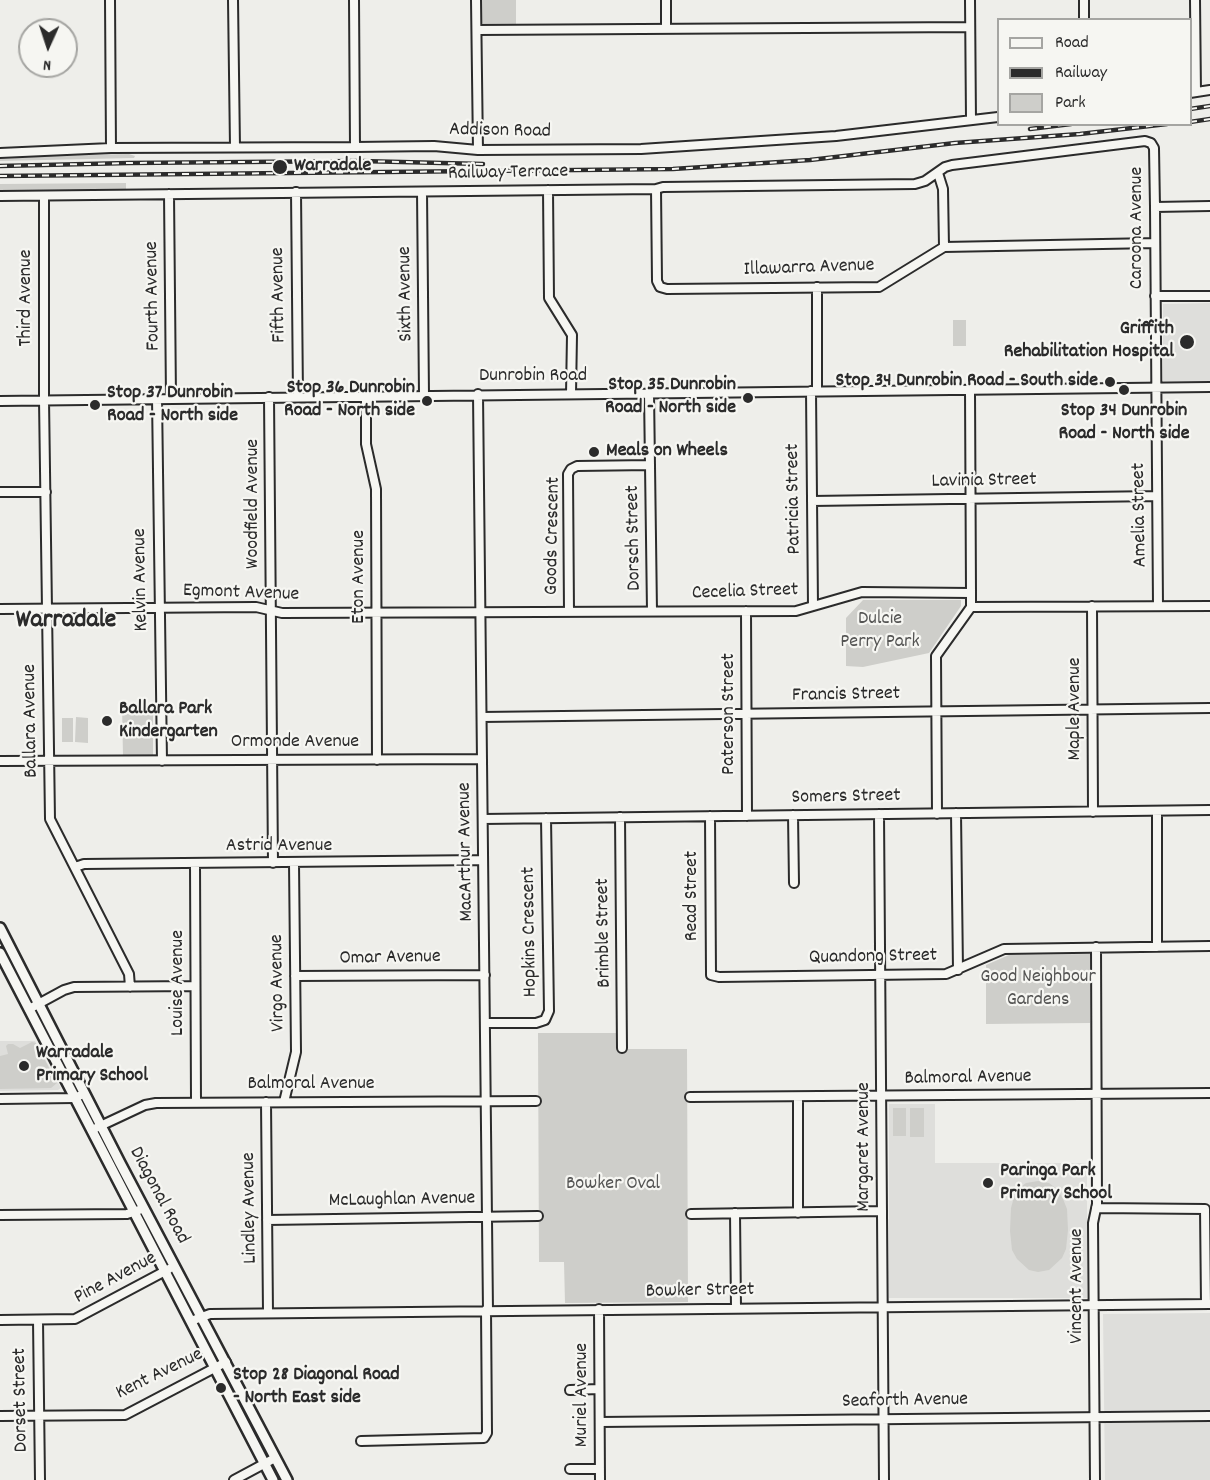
<!DOCTYPE html>
<html>
<head>
<meta charset="utf-8">
<style>
  body { margin:0 }
  #map { position:relative; width:1210px; height:1480px; overflow:hidden; background:#eeeeea; font-family:Dekko,sans-serif }
  canvas { display:block }
  .legend { position:absolute; left:997px; top:18px; width:195px; height:108px; box-sizing:border-box; background:#f6f6f2; border:2px solid #a5a5a2; margin:0; padding:8px 10px; list-style:none; font-size:18px; color:#2b2b2b }
  .legend li { display:flex; align-items:center; gap:12px; height:30px }
  .legend b { width:30px; border:2px solid #a5a5a2 }
  .north { position:absolute; left:18px; top:18px; width:60px; height:60px; box-sizing:border-box; background:#f6f6f2; border:2px solid #a5a5a2; border-radius:50%; rotate:183deg; font-size:16px; font-weight:700; line-height:24px; text-align:center; color:#2b2b2b }
  .north::after { content:''; display:block; margin:auto; width:21px; height:27px; background:#2b2b2b; clip-path:polygon(50% 0,100% 100%,50% 72%,0 100%) }
</style>
</head>
<body>
<div id="map">
<canvas width="1210" height="1480"></canvas>
<ul class="legend">
<li><b style="height:8px;background:#f6f6f2"></b>Road</li>
<li><b style="height:8px;background:#2b2b2b"></b>Railway</li>
<li><b style="height:16px;background:#cececa"></b>Park</li>
</ul>
<div class="north">N</div>
</div>
<script>
const context = document.querySelector('canvas').getContext('2d');
context.lineJoin = 'round';
function paint(path, color) { context.fillStyle = color; context.fill(path, 'evenodd'); }
const toPath = rows => new Path2D(rows.map(r => 'M' + r).join(''));
function trace(path, color, width, dash) { context.strokeStyle = color; context.lineWidth = width; context.lineCap = dash ? 'butt' : 'round'; context.setLineDash(dash || []); context.stroke(path); }
function write(font, color, halo, rows, align = 'center') {
  context.font = font + ' Dekko,sans-serif'; context.lineWidth = 4.5; context.setLineDash([]); context.textBaseline = 'middle'; context.strokeStyle = halo; context.fillStyle = color; for (const [text, x, y, turn = 0] of rows) {
    context.save(); context.translate(x, y); context.rotate((+turn || 0) * Math.PI / 180); context.textAlign = isNaN(turn) ? turn : align; if (halo) context.strokeText(text, 0, 0); context.fillText(text, 0, 0); context.restore();
  }
}
const built = toPath([
  [1210,303,1210,381,1163,381,1163,304],
  [0,1041,35,1041,61,1088,58,1090,0,1091],
  [889,1104,935,1104,935,1163,1087,1163,1087,1298,889,1298],
  [1210,1313,1210,1480,1105,1480,1103,1314]
]);
const green = toPath([
  [481,0,516,0,516,26,485,26,481,22],
  [129,154,135,156,134,158,0,161,0,159,66,155],
  [126,183,126,190,0,191,0,184],
  [953,320,966,320,966,346,953,346],
  [863,600,961,600,961,606,929,653,863,667,846,666,846,618],
  [122,704,153,704,153,756,123,756],
  [76,717,88,718,88,743,75,742],
  [62,718,73,718,73,742,62,742],
  [1090,954,1090,1023,986,1024,986,965,1009,955],
  [538,1033,616,1033,617,1049,687,1049,688,1302,565,1303,564,1262,539,1262],
  [32,1042,36,1043,57,1083,51,1088,0,1089,0,1056,8,1054,6,1046,8,1044,13,1044,20,1048],
  [893,1108,906,1108,906,1136,893,1136],
  [910,1108,924,1108,924,1137,910,1137],
  [1038,1181,1049,1183,1057,1189,1063,1199,1067,1209,1068,1230,1066,1249,1062,1258,1049,1270,1038,1272,1029,1270,1017,1259,1012,1250,1010,1231,1011,1208,1014,1197,1018,1189,1026,1183]
]);
const minor = toPath([
  [110,0,111,148],
  [233,0,235,147],
  [354,0,355,147],
  [476,0,478,150],
  [666,0,666,29],
  [970,0,971,120],
  [1195,0,1196,92],
  [1084,20,1084,0],
  [477,30,970,27],
  [1190,93,1210,90],
  [0,153,111,148,355,147,434,146,478,150,641,149,836,136,998,117],
  [938,173,943,189,944,247],
  [656,189,657,281,660,287,667,289,879,287,944,247,1155,243],
  [548,190,549,298,572,335,571,394],
  [296,192,298,397],
  [422,192,424,395],
  [169,194,171,398],
  [0,196,656,189,663,187,915,184,925,181,945,167,952,165,1145,141,1151,143,1154,148,1155,207,1158,606],
  [44,196,44,400,50,819,129,974,130,987],
  [1155,207,1210,206],
  [1155,296,1210,296],
  [970,390,971,593],
  [811,391,813,606],
  [817,391,817,287],
  [649,393,652,611],
  [478,394,488,1310],
  [366,396,366,444,376,489,377,760],
  [269,397,273,863],
  [157,398,162,761],
  [0,401,1210,387],
  [0,492,46,492],
  [812,501,1157,496],
  [1092,606,1093,812],
  [0,609,256,607,282,613,796,611,862,592,971,593,971,607,1210,606],
  [746,611,747,816],
  [569,612,568,474,571,469,577,466,650,465],
  [482,717,1210,708],
  [0,761,482,759],
  [1157,811,1157,947],
  [956,813,958,970],
  [879,814,884,1480],
  [937,814,936,656,971,607],
  [793,815,794,883],
  [710,816,711,975,719,977,946,974,1004,949,1210,946],
  [620,817,622,1048],
  [483,819,1210,810],
  [195,863,196,1103],
  [75,867,84,864,483,860],
  [295,976,485,975],
  [29,1009,64,990,74,987,195,986],
  [485,1023,536,1023,545,1020,549,1011,546,818],
  [690,1097,1210,1093],
  [798,1097,798,1213],
  [0,1099,74,1098,79,1096],
  [266,1102,268,1313],
  [284,1102,296,1052,294,863],
  [96,1128,145,1105,156,1103,536,1101],
  [1096,1208,1205,1209,1206,1304],
  [735,1213,736,1308],
  [691,1214,882,1211],
  [0,1215,127,1214,139,1210],
  [267,1220,538,1216],
  [599,1309,600,1480],
  [0,1320,75,1319,169,1269],
  [38,1320,40,1480],
  [191,1321,210,1314,1210,1304],
  [570,1390,599,1389],
  [0,1416,125,1415,226,1362],
  [600,1422,1210,1416],
  [361,1441,484,1438,487,1433,486,1310],
  [570,1469,600,1469],
  [234,1480,275,1458],
  [1095,1480,1093,1223,1097,1204,1096,947]
]);
const major = toPath([
  [0,928,120,1163,287,1480],
  [0,953,273,1480]
]);
const rail = toPath([
  [1190,109,1210,106],
  [1190,122,1210,119],
  [1030,129,1071,124],
  [0,166,129,163,360,161,483,164],
  [0,176,673,169,810,160,955,143,1080,134,1167,124]
]);
const markers = [
  [280,167,8,"#2b2b2b"],
  [1187,342,8,"#2b2b2b"],
  [1110,382,6,"#2b2b2b"],
  [1124,390,6,"#2b2b2b"],
  [748,398,6,"#2b2b2b"],
  [427,401,6,"#2b2b2b"],
  [95,405,6,"#2b2b2b"],
  [594,452,6,"#2b2b2b"],
  [107,721,6,"#2b2b2b"],
  [24,1066,6,"#2b2b2b"],
  [988,1183,6,"#2b2b2b"],
  [221,1388,6,"#2b2b2b"]
];
const streetNames = [
  ["Addison Road",500,132,1],
  ["Railway Terrace",508,174,-1],
  ["Caroona Avenue",1138,228,-90],
  ["Illawarra Avenue",809,269,-2],
  ["Sixth Avenue",407,294,-91],
  ["Fifth Avenue",280,295,-91],
  ["Fourth Avenue",154,296,-91],
  ["Third Avenue",27,298,-90],
  ["Dunrobin Road",533,377],
  ["Lavinia Street",984,482,-1],
  ["Patricia Street",795,499,-91],
  ["Woodfield Avenue",254,504,-90],
  ["Amelia Street",1141,515,-91],
  ["Goods Crescent",554,536,-89],
  ["Dorsch Street",635,538,-91],
  ["Eton Avenue",360,577,-90],
  ["Kelvin Avenue",142,580,-91],
  ["Cecelia Street",745,593,-2],
  ["Egmont Avenue",241,594,2],
  ["Francis Street",846,696,-1],
  ["Maple Avenue",1076,709,-90],
  ["Paterson Street",730,714,-90],
  ["Ballara Avenue",32,721,-91],
  ["Ormonde Avenue",295,743],
  ["Somers Street",846,798,-1],
  ["Astrid Avenue",279,847],
  ["MacArthur Avenue",467,852,-91],
  ["Read Street",693,896,-90],
  ["Hopkins Crescent",531,932,-91],
  ["Brimble Street",605,933,-91],
  ["Quandong Street",873,958,-1],
  ["Omar Avenue",390,959,-1],
  ["Louise Avenue",179,983,-90],
  ["Virgo Avenue",279,983,-91],
  ["Balmoral Avenue",968,1079,-1],
  ["Balmoral Avenue",311,1085],
  ["Margaret Avenue",865,1147,-90],
  ["Diagonal Road",158,1196,62],
  ["McLaughlan Avenue",402,1201,-1],
  ["Lindley Avenue",251,1208,-91],
  ["Pine Avenue",116,1279,-28],
  ["Vincent Avenue",1078,1286,-90],
  ["Bowker Street",700,1292,-1],
  ["Kent Avenue",160,1375,-26],
  ["Muriel Avenue",583,1395,-90],
  ["Dorset Street",22,1400,-91],
  ["Seaforth Avenue",905,1402,-1]
];
const poiNames = [
  ["Warradale",294,167],
  ["Griffith",1174,330,"right"],
  ["Rehabilitation Hospital",1174,353,"right"],
  ["Stop 34 Dunrobin Road - South side",1098,382,"right"],
  ["Stop 35 Dunrobin",736,386,"right"],
  ["Road - North side",736,409,"right"],
  ["Stop 36 Dunrobin",415,389,"right"],
  ["Road - North side",415,412,"right"],
  ["Stop 37 Dunrobin",107,394],
  ["Road - North side",107,417],
  ["Stop 34 Dunrobin",1124,412,"center"],
  ["Road - North side",1124,435,"center"],
  ["Meals on Wheels",606,452],
  ["Ballara Park",119,710],
  ["Kindergarten",119,733],
  ["Warradale",36,1054],
  ["Primary School",36,1077],
  ["Paringa Park",1000,1172],
  ["Primary School",1000,1195],
  ["Stop 28 Diagonal Road",233,1376],
  ["- North East side",233,1399]
];
const parkNames = [
  ["Dulcie",880,620],
  ["Perry Park",880,643],
  ["Good Neighbour",1038,978],
  ["Gardens",1038,1001],
  ["Bowker Oval",613,1185]
];
const districtNames = [
  ["Warradale",66,622]
];
paint(built, '#dededb');
paint(green, '#cececa');
trace(minor, '#2b2b2b', 12);
trace(major, '#2b2b2b', 14);
trace(minor, '#f6f6f2', 8);
trace(major, '#f6f6f2', 9);
trace(rail, '#2b2b2b', 4.5);
trace(rail, '#f6f6f2', 2, [7]);
for (const [x, y, r, color] of markers) { const dot = new Path2D(); dot.arc(x, y, r, 0, 2 * Math.PI); context.fillStyle = color; context.fill(dot); trace(dot, '#f6f6f2', 2); }
write('20px', '#2b2b2b', '#f6f6f2', streetNames);
write('bold 20px', '#2b2b2b', '#f6f6f2', poiNames, 'left');
write('20px', '#545453', '#f6f6f2', parkNames);
write('bold 26px', '#2b2b2b', '#f6f6f2', districtNames);
</script>
</body>
</html>
